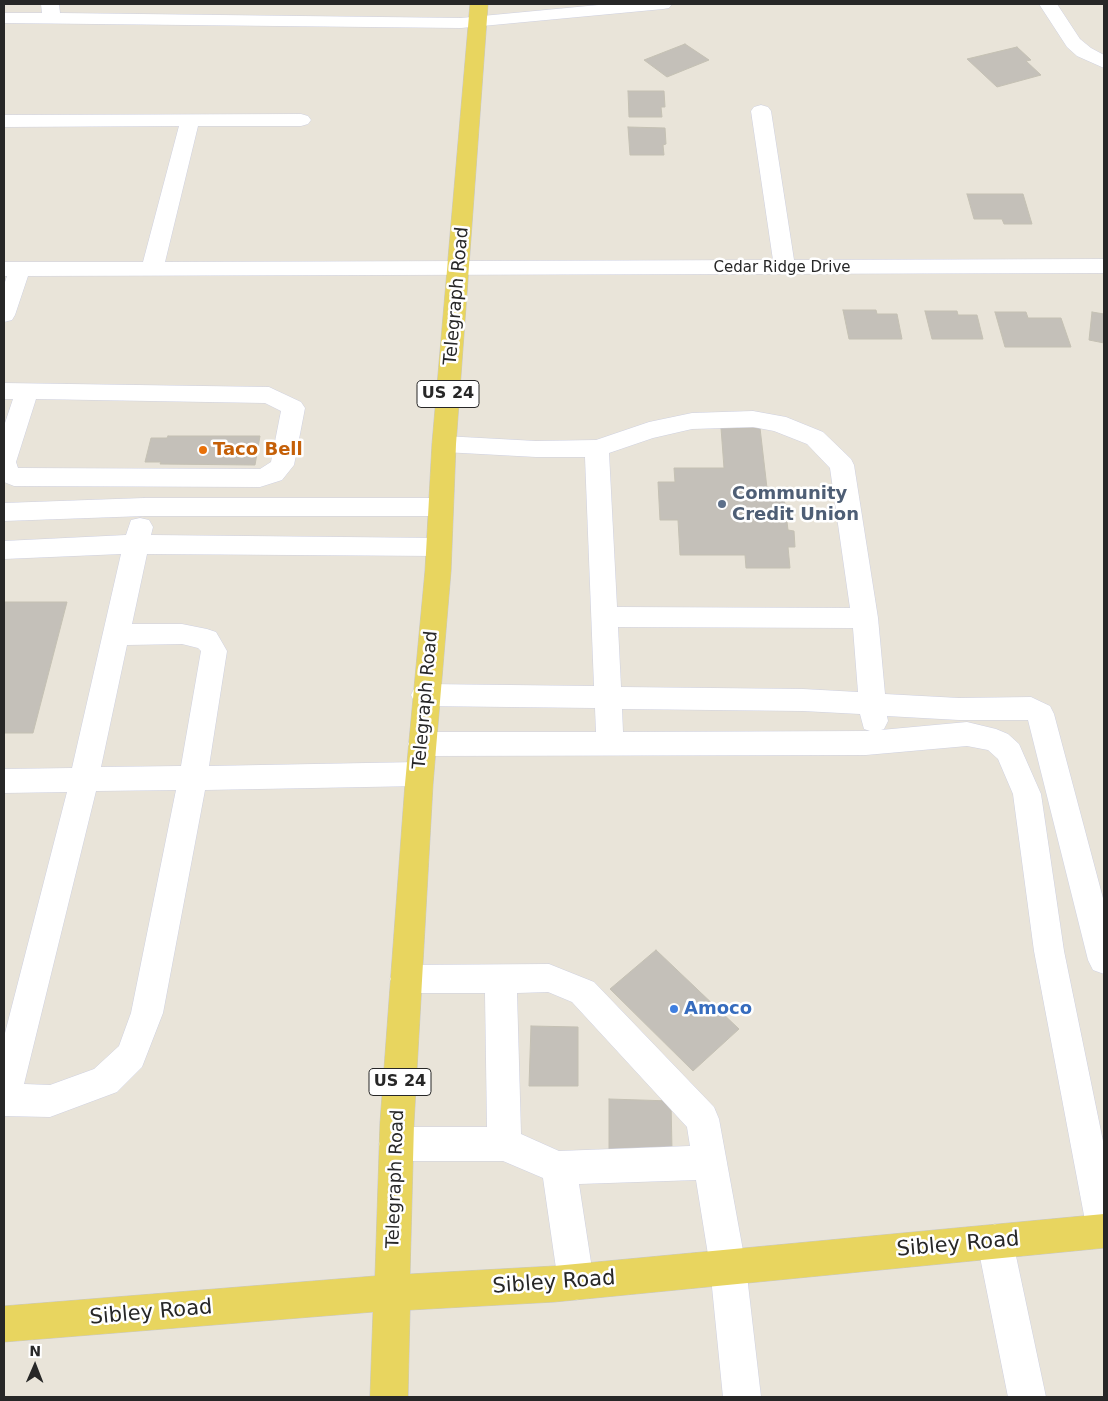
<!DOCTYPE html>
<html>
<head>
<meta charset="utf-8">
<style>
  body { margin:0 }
  #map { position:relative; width:1108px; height:1401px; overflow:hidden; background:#e9e4d9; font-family:"DejaVu Sans",sans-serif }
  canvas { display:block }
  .frame { position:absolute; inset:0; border:5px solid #272727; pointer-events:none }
  .north { position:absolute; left:10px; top:1341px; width:50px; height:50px; -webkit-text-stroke:4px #fff; paint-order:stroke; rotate:1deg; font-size:14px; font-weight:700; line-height:20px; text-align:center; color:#272727 }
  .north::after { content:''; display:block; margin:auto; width:18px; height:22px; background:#272727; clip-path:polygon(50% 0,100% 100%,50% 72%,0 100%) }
</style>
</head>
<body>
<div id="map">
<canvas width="1108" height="1401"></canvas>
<div class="frame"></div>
<div class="north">N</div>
</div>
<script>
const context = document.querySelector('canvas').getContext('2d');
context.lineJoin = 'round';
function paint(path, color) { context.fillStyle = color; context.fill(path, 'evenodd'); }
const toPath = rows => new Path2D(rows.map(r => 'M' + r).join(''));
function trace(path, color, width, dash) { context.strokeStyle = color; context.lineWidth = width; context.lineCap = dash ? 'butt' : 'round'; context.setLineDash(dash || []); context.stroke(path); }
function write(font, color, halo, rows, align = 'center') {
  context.font = font + ' "DejaVu Sans",sans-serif'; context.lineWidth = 5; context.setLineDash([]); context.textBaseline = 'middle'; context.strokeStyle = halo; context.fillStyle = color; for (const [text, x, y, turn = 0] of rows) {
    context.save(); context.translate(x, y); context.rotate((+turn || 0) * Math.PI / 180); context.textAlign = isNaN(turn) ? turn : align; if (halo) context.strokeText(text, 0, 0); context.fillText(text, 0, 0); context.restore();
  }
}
const building = toPath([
  [685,44,709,60,667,77,644,60,685,44],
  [1017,47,1031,60,1026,61,1041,75,997,87,967,59,1017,47],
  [628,91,664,91,665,107,661,107,662,117,629,117,628,91],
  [628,127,665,128,666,144,663,145,664,155,630,155,628,127],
  [967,194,1023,194,1032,224,1004,224,1002,219,974,219,967,194],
  [843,310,876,310,877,314,897,314,902,339,849,339,843,310],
  [925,311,957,311,958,315,977,315,983,339,932,339,925,311],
  [995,312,1026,312,1028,318,1061,318,1071,347,1005,347,995,312],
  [1092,312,1104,314,1104,343,1089,340,1092,312],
  [721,428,760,428,767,488,783,489,788,530,794,531,795,547,788,547,790,568,746,568,745,555,680,555,678,520,660,520,658,482,675,482,674,468,724,468,721,428],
  [168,436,260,436,255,465,160,464,161,462,145,462,151,438,167,438,168,436],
  [4,602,67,602,33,733,4,733,4,602],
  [656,950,739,1029,693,1071,610,989,656,950],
  [531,1026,578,1027,578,1086,529,1086,531,1026],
  [609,1099,671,1101,672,1151,609,1150,609,1099]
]);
const minor = toPath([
  [41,4,59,4,60,13,461,18,609,4,672,4,669,8,663,9,461,28,4,23,4,13,42,13,41,4],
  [1039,4,1057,4,1080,39,1091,48,1104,55,1104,68,1077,56,1067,47,1039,4],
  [761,105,768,107,771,111,794,260,1104,259,1104,273,28,276,15,315,12,320,4,322,4,285,7,276,4,276,4,262,143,262,179,126,4,127,4,115,301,114,308,116,311,120,308,124,301,126,198,126,165,262,773,260,751,111,754,107,761,105],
  [4,383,269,387,301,402,305,408,294,465,282,480,260,487,14,486,4,482,4,426,13,399,4,399,4,383],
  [36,399,265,403,281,411,271,462,260,469,18,468,16,462,36,399],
  [753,411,786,417,823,432,851,459,854,465,878,618,885,694,959,698,1031,697,1050,706,1054,714,1104,902,1104,974,1093,970,1088,960,1028,720,959,720,887,716,888,721,884,729,881,730,967,722,996,729,1008,734,1019,744,1041,794,1064,951,1104,1146,1104,1248,1092,1243,1087,1231,1034,951,1013,794,998,759,988,750,967,746,866,755,422,756,412,752,408,744,412,736,422,732,596,732,595,708,425,706,415,703,411,695,415,687,425,684,594,686,585,457,536,457,444,452,436,450,432,444,436,438,444,436,536,441,596,440,649,422,692,413,753,411],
  [753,427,774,431,807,444,830,468,850,608,617,607,609,453,653,438,692,429,753,427],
  [618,627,853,628,858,692,803,689,621,687,618,627],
  [622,709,803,711,860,714,864,729,870,731,623,732,622,709],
  [144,498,440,498,449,501,452,507,449,513,440,516,144,516,4,521,4,503,144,498],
  [140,518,149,520,153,527,151,535,438,538,447,540,451,547,447,554,438,556,147,554,132,624,182,624,207,629,216,632,223,644,227,651,209,766,419,762,429,766,433,774,429,782,419,786,205,790,163,1013,142,1067,117,1092,50,1117,4,1116,4,1037,67,792,4,793,4,769,72,768,121,554,4,559,4,541,126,535,131,520,140,518],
  [182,644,198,648,201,651,181,766,101,767,127,645,182,644],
  [176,790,131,1013,119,1046,94,1069,50,1085,24,1084,96,791,176,790],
  [549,964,594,982,714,1107,719,1119,746,1267,761,1397,723,1397,710,1267,696,1180,579,1184,594,1282,589,1295,576,1300,563,1295,558,1282,543,1178,503,1161,396,1161,384,1156,379,1144,384,1132,396,1127,487,1127,485,993,406,993,395,989,390,979,395,969,406,965,549,964],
  [548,992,572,1002,687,1127,690,1146,559,1151,521,1134,517,993,548,992],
  [995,1224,1007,1230,1013,1242,1046,1397,1008,1397,977,1242,983,1230,995,1224]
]);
const major = toPath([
  [470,4,488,4,456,444,451,571,433,784,414,1123,410,1274,554,1266,1104,1214,1104,1248,554,1302,410,1310,408,1397,370,1397,373,1312,4,1342,4,1306,375,1276,380,1123,405,784,425,571,432,444,470,4]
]);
const markers = [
  [203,450,5,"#e8710a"],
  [722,504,5,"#5c6f8a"],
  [674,1009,5,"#3f7fe0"]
];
const farStreetnames = [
  ["Cedar Ridge Drive",782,268]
];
const shields = [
  [448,394,62],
  [400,1082,62]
];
const shieldNames = [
  ["US 24",448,394],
  ["US 24",400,1082]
];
const streetNames = [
  ["Telegraph Road",457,296,-85],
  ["Telegraph Road",426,700,-85],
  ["Telegraph Road",396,1179,-88]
];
const foodNames = [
  ["Taco Bell",213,450]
];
const serviceNames = [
  ["Community",732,494],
  ["Credit Union",732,515]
];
const shopNames = [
  ["Amoco",684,1009]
];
const nearStreetnames = [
  ["Sibley Road",958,1245,-5],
  ["Sibley Road",554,1283,-4],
  ["Sibley Road",151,1313,-5]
];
paint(building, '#c4c0b9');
trace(building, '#c4c0b3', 1);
trace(minor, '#ced0e0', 1);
trace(major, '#c7c7c7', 1);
paint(minor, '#fff');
paint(major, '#e8d55f');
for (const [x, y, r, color] of markers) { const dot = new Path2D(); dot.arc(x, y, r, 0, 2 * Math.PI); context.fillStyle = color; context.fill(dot); trace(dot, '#fff', 2); }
write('15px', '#272727', '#fff', farStreetnames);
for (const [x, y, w] of shields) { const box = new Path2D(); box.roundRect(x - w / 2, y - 13.5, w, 27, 4); context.fillStyle = '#fff'; context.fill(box); trace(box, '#272727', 1); }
write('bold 16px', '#272727', null, shieldNames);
write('18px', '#272727', '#fff', streetNames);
write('bold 18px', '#c56008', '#fff', foodNames, 'left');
write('bold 18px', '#4e5e75', '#fff', serviceNames, 'left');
write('bold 18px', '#366cbe', '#fff', shopNames, 'left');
write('21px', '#272727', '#fff', nearStreetnames);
</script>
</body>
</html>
